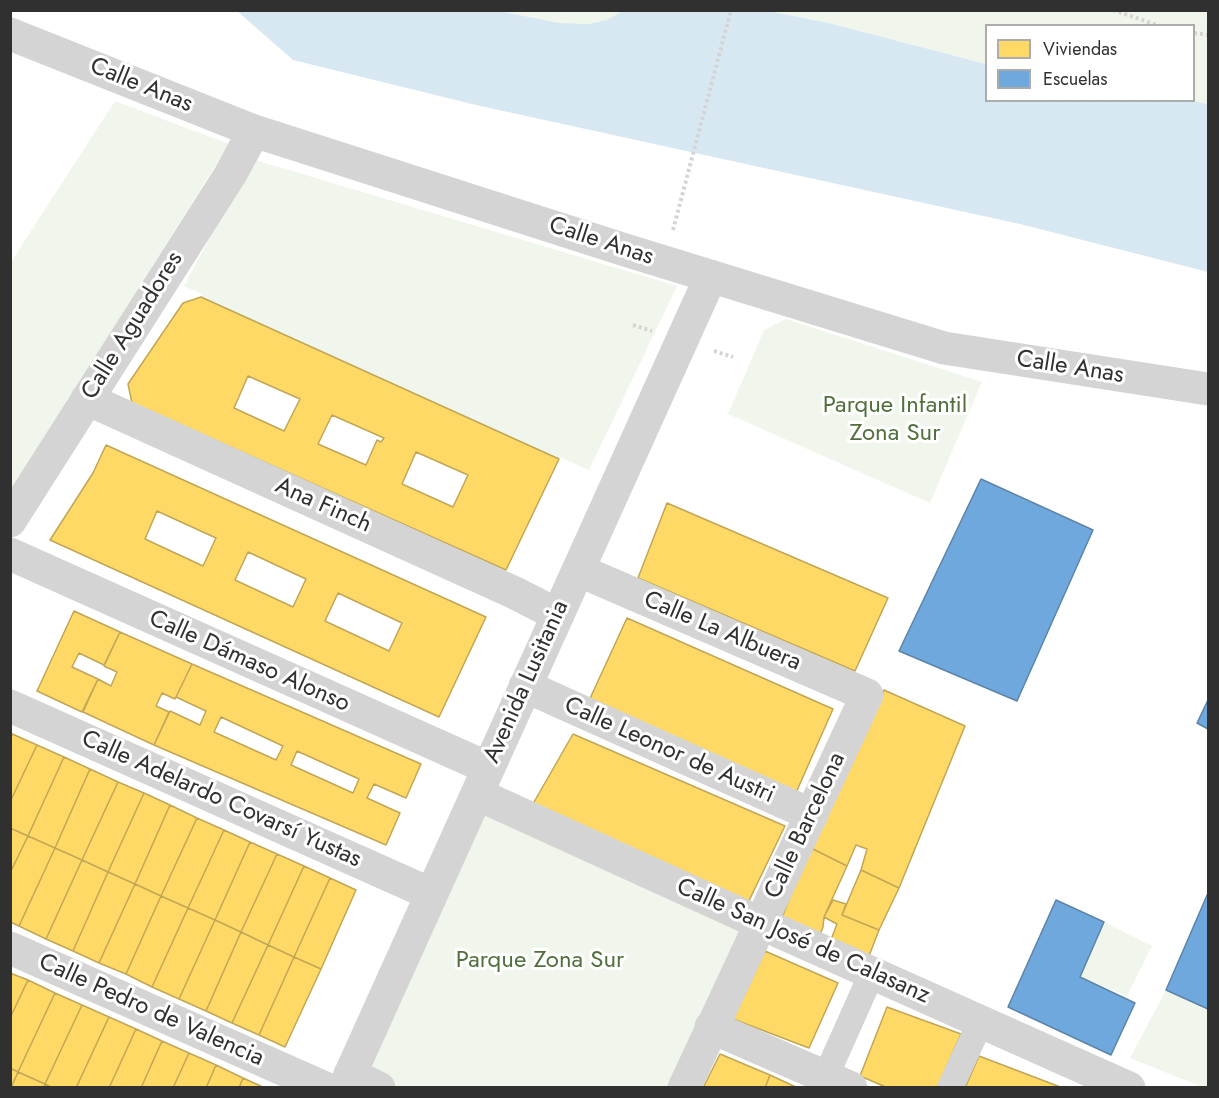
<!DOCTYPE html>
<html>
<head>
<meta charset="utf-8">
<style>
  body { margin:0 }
  #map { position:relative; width:1219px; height:1098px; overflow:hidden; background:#fff; font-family:Jost,sans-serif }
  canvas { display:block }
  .frame { position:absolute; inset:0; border:12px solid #303030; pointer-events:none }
  .legend { position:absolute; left:985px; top:24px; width:210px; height:78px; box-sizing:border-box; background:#fff; border:2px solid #acacac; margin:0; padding:8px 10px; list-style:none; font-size:18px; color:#303030 }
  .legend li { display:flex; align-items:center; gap:12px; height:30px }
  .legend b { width:30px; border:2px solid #acacac }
</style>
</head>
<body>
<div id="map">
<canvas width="1219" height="1098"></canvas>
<div class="frame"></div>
<ul class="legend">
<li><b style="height:16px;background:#ffd966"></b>Viviendas</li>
<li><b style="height:16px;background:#6fa8dc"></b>Escuelas</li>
</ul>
</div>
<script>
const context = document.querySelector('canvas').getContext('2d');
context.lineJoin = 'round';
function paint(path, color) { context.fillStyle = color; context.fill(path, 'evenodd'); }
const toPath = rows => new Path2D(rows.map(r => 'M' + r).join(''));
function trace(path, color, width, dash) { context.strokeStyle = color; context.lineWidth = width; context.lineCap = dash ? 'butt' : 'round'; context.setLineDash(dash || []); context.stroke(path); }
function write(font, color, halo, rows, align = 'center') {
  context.font = font + ' Jost,sans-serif'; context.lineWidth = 6; context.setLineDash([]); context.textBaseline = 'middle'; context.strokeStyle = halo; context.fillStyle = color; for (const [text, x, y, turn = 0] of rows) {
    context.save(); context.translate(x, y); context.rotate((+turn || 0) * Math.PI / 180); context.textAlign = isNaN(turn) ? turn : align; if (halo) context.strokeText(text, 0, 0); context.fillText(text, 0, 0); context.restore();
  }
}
const green = toPath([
  [499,11,623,11,606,20,589,24,560,23],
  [768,11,1208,11,1208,104,1189,101,1194,100,1194,26,986,26,986,64,829,23],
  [115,101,229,144,11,491,11,262],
  [252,159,677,286,589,470,560,457,559,459,201,297,202,294,184,286],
  [786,319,982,382,930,503,728,414,764,330],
  [477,794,760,923,684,1087,344,1088],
  [1104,922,1152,946,1127,996,1080,977],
  [1166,990,1208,1009,1208,1087,1202,1087,1130,1058]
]);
const water = toPath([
  [499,11,560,23,589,24,606,20,623,11,768,11,829,23,986,64,986,100,1189,100,1208,104,1208,272,1020,224,476,105,293,60,237,11]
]);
const homes = toPath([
  [201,297,559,459,506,570,132,403,128,384,183,303,201,297],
  [248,376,300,399,284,431,234,408,248,376],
  [332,415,384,438,381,442,377,440,366,465,318,444,332,415],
  [416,452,468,475,453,507,402,484,416,452],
  [106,445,486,617,439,717,50,540,93,473,106,445],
  [157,511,216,538,203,566,145,539,157,511],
  [248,552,306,579,293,607,235,580,248,552],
  [338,593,402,623,389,651,325,621,338,593],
  [667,503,888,598,855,671,638,578,667,503],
  [74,611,120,632,104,665,79,653,72,667,98,679,82,712,37,691,74,611],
  [627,618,833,709,795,795,587,705,627,618],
  [120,632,192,664,175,699,162,693,156,706,169,712,154,745,83,712,98,679,111,686,117,672,104,666,120,632],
  [192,664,421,764,406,798,374,784,367,798,400,813,386,845,154,745,170,711,200,725,206,711,176,697,192,664],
  [221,717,283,746,276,760,214,732,221,717],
  [297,751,359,779,353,793,291,765,297,751],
  [884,690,965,726,899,888,861,870,867,849,856,845,847,866,809,847,884,690],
  [10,733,37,745,10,802,10,733],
  [573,734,785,826,746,907,526,816,573,734],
  [37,745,64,757,28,836,10,828,10,802,37,745],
  [64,757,90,769,55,848,28,836,64,757],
  [90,769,118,782,82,860,55,848,90,769],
  [118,782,144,793,108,872,82,860,118,782],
  [144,793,170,805,135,884,108,872,144,793],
  [170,805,197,818,161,896,135,884,170,805],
  [197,818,224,830,188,908,161,896,197,818],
  [10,828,28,836,10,873,10,828],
  [224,830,250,842,215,920,188,908,224,830],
  [28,836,55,848,19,926,10,922,10,873,28,836],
  [250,842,277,854,241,932,215,920,250,842],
  [809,847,847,866,824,917,823,927,817,943,780,923,809,847],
  [55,848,82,860,46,939,19,926,55,848],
  [277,854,304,866,268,945,241,932,277,854],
  [82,860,108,872,73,951,46,939,82,860],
  [304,866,330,878,294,957,268,945,304,866],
  [861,870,899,888,879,930,842,915,861,870],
  [108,872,135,884,99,963,73,951,108,872],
  [330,878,356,890,321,969,294,957,330,878],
  [135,884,161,896,126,974,99,963,135,884],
  [161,896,188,908,152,987,126,974,161,896],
  [833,900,846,904,842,915,879,930,864,969,829,945,837,924,824,917,833,900],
  [188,908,215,920,179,999,152,987,188,908],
  [215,920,241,932,206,1011,179,999,215,920],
  [241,932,268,945,232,1023,206,1011,241,932],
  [268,945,294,957,259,1035,232,1023,268,945],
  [765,951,838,983,809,1048,733,1019,765,951],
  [294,957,321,969,285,1047,259,1035,294,957],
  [10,973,28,980,10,1018,10,973],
  [28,980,55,993,18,1072,10,1068,10,1018,28,980],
  [55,993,82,1005,45,1084,18,1072,55,993],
  [82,1005,109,1017,76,1088,53,1088,45,1084,82,1005],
  [887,1007,961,1034,937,1088,888,1088,860,1076,887,1007],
  [109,1017,136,1029,109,1088,76,1088,109,1017],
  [136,1029,162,1041,141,1088,109,1088,136,1029],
  [162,1041,189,1053,173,1088,141,1088,162,1041],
  [189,1053,216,1065,206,1088,173,1088,189,1053],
  [720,1054,770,1075,765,1088,703,1088,720,1054],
  [979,1056,1063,1088,965,1088,979,1056],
  [216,1065,243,1078,239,1088,206,1088,216,1065],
  [10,1068,18,1072,11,1088,10,1088,10,1068],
  [18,1072,45,1084,44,1088,11,1088,18,1072],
  [770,1075,798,1088,765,1088,770,1075],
  [243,1078,265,1088,239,1088,243,1078]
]);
const schools = toPath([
  [981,479,1093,530,1017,701,899,651,981,479],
  [1208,700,1208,729,1197,723,1208,700],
  [1208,893,1208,1009,1166,990,1208,893],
  [1056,900,1104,922,1080,977,1135,1003,1111,1055,1008,1007,1056,900]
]);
const path = toPath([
  [1113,10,1160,26],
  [1194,33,1208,35],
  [673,230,731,10],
  [633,325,652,331],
  [714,351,733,357]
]);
const pedestrian = toPath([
  [826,1076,872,973],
  [950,1088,981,1021]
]);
const minor = toPath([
  [10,34,254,131,622,249,944,348,1208,389],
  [87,399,515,593,558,615],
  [10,521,230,175,254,131],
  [10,554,488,768],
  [578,570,867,695,684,1088],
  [525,686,812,815],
  [10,706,431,894],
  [477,794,760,923,1129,1088],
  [10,948,325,1088],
  [711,1027,851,1088],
  [350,1074,379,1088],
  [344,1088,711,276]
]);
const streetNames = [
  ["Calle Anas",141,86,22],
  ["Calle Anas",601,242,18],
  ["Calle Aguadores",133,326,-58],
  ["Calle Anas",1070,368,9],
  ["Ana Finch",323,506,24],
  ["Calle La Albuera",722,632,23],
  ["Calle Dámaso Alonso",249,662,24],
  ["Avenida Lusitania",527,682,-66],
  ["Calle Leonor de Austri",669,751,24],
  ["Calle Adelardo Covarsí Yustas",221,800,24],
  ["Calle Barcelona",806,826,-65],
  ["Calle San José de Calasanz",803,942,24],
  ["Calle Pedro de Valencia",151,1011,24]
];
const parkNames = [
  ["Parque Infantil",895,406],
  ["Zona Sur",895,434],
  ["Parque Zona Sur",540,961]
];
paint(green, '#f1f6ec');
paint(water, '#d8e8f3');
paint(homes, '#ffd966');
trace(homes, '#c1a656', 1.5);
paint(schools, '#6fa8dc');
trace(schools, '#5c84a8', 1.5);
trace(path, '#d4d4d4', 4, [3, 3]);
trace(pedestrian, '#d4d4d4', 26);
trace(minor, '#d4d4d4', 33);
write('24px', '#303030', '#fff', streetNames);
write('24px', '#506f3a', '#fff', parkNames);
</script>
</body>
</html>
